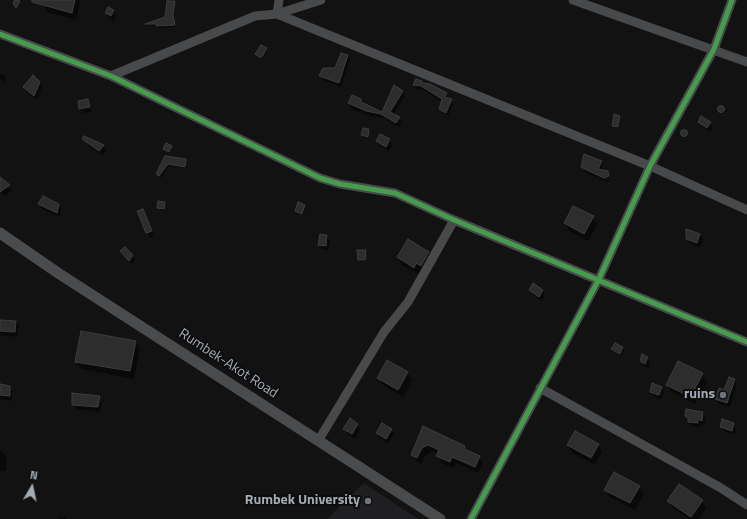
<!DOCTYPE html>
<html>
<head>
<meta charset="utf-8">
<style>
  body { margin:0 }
  #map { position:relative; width:747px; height:519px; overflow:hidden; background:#121213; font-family:"Titillium Web",sans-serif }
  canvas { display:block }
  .north { position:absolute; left:12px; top:467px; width:40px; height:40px; -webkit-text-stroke:3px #0d0d0e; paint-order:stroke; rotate:9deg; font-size:11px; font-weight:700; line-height:16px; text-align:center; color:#a3abb4 }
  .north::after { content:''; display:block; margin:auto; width:14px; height:18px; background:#a3abb4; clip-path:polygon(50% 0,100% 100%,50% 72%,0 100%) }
</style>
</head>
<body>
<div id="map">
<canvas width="747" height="519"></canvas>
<div class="north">N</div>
</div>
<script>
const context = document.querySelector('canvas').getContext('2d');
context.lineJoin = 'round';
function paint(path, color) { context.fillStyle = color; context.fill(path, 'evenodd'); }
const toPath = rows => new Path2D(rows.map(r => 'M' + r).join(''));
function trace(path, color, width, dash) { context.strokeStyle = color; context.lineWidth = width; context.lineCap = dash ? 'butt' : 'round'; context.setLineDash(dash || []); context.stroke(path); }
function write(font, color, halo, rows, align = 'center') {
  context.font = font + ' "Titillium Web",sans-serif'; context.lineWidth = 4; context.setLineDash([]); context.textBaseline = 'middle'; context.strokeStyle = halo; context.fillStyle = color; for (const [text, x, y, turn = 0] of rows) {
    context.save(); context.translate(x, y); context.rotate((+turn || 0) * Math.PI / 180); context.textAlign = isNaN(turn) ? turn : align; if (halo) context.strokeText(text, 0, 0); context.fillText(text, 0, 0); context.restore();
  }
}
const built = toPath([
  [364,483,418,519,327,519]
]);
const shadow = toPath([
  [44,0,79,0,80,3,76,20,47,12,43,5],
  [174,2,173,18,175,27,158,28,157,26,148,26,147,24,166,17],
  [114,10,116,15,114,21,109,18,106,13],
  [266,49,267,51,263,58,257,56,256,54],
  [348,56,350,60,341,87,323,80,320,76,336,70],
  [0,74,5,76,6,82,0,79],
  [39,82,42,87,37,100,27,92,24,88],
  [422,82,423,84,446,94,453,104,448,116,440,108,442,102,424,90,417,89,414,85],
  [402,92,405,96,393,115,399,118,402,123,399,127,385,118,369,116,361,111,361,113,351,108,349,103,361,100,363,104,383,113],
  [87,100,92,112,83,113,80,109],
  [720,107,725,111,723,114,718,111],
  [620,117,621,119,619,129,613,125],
  [702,117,710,123,713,128,710,132,702,127,699,122],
  [369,130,369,139,363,137,362,135],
  [684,130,688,134,687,138,683,135,682,131],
  [85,137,104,146,106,150,102,155,86,144],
  [389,140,392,145,389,151,380,146,377,141],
  [171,146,172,148,170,153,164,149],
  [166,157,185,160,186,168,169,166,161,178,157,174],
  [601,162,603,166,602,171,609,176,610,179,583,167,583,170,609,181,610,180,610,181,608,182,584,172,582,167],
  [1,179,12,191,4,196,0,192],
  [165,203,164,211,159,210,158,208],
  [39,204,58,204,61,209,60,217,42,209],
  [299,204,306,208,303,215,296,211],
  [139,211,145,215,154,236,150,238],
  [593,217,597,225,588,241,569,231,565,223],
  [700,235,703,239,700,247,690,244,687,239],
  [327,236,330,241,328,250,322,249,319,244],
  [365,251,365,261,360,262,359,260],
  [121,252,132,255,135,260,132,265],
  [429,253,433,260,418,274,402,265,398,257],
  [530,290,543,290,545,295,542,301,533,295],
  [0,321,16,322,19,326,17,337,0,335],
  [136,342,140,349,134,379,81,369,76,362],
  [615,344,624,350,621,356,612,349],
  [648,358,650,363,648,368,644,366,641,361],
  [388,362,408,373,412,380,403,397,383,385,379,378],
  [702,374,707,382,695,404,672,392,667,385],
  [734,379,737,384,730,407,719,404,716,399,725,392],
  [653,384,662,388,664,393,661,400,654,397,651,392],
  [0,385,10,387,12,392,12,401,0,399],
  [99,397,102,402,100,412,76,409,73,404],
  [703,413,706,417,705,425,701,424,700,428,692,426,686,416],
  [358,424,360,429,355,439,347,434,344,429],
  [733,424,736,429,735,435,724,431,721,427],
  [424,428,464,447,466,451,479,457,483,463,478,473,456,463,454,468,441,463,438,454,432,451,426,455,421,464,416,461,412,455],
  [391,430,394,434,388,443,380,438,377,433],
  [568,445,598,445,602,452,595,465,572,453],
  [0,451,2,451,7,458,6,471,0,471],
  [639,487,644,494,635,510,610,497,606,490],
  [668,501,702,501,706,508,699,519,689,519,673,508],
  [59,517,65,517,66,519,59,519]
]);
const building = toPath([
  [15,0,20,1,16,8,13,3,15,0],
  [32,0,75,0,72,13,32,2,32,0],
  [167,1,175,1,173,15,175,25,156,26,156,24,145,24,165,17,167,1],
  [108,7,114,10,111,16,105,13,108,7],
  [261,45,267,48,262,57,259,57,255,54,261,45],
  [341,53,348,55,339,83,319,76,323,68,335,68,341,53],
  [33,75,40,82,34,96,23,87,33,75],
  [416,79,422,81,422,83,430,84,447,93,445,97,452,99,446,113,439,109,442,99,421,86,413,85,416,79],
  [394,85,403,91,390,112,400,117,396,123,381,114,366,111,348,103,352,95,361,99,361,102,382,112,394,85],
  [88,99,90,107,79,109,78,101,88,99],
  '717.5 109a3.5 3.5 0 1 1 7 0a3.5 3.5 0 1 1-7 0Z',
  [614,114,620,116,618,127,612,126,614,114],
  [701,116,711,122,707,128,698,122,701,116],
  [363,128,369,129,368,137,361,135,363,128],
  '680.5 133a3.5 3.5 0 1 1 7 0a3.5 3.5 0 1 1-7 0Z',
  [380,134,390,139,386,147,376,141,380,134],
  [84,136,104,145,99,151,82,139,84,136],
  [166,143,172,146,169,152,163,149,166,143],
  [584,154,602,161,598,169,608,171,609,176,604,178,581,167,584,154],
  [165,156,186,159,185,167,168,164,159,176,156,174,165,156],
  [0,177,10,185,0,192,0,177],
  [43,196,59,204,57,213,38,204,43,196],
  [158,201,165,202,164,209,157,208,158,201],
  [298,202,305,205,302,214,295,211,298,202],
  [573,206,594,216,584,234,564,223,573,206],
  [143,209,152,231,146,233,137,211,143,209],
  [686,229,700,234,697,243,686,239,686,229],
  [320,234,327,235,326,246,318,245,320,234],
  [408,239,429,252,421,266,416,263,414,268,397,257,408,239],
  [125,247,133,255,129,261,120,251,125,247],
  [357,250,366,250,365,260,358,260,357,250],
  [533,283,543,290,539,297,529,290,533,283],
  [0,320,16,321,15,332,0,331,0,320],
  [81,331,136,341,130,371,75,362,81,331],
  [615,343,623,347,620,354,611,349,615,343],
  [642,354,648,357,645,364,640,361,642,354],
  [387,360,408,372,398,390,377,378,387,360],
  [678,361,703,373,691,397,666,385,678,361],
  [729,377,735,379,727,403,715,399,719,388,724,390,729,377],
  [652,383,662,387,659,395,650,392,652,383],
  [0,384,10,386,10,396,0,395,0,384],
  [72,393,100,396,98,407,72,405,72,393],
  [686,409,703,412,702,421,698,419,698,423,688,422,688,418,685,416,686,409],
  [350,418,358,424,352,434,343,429,350,418],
  [722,419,734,423,732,431,720,427,722,419],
  [382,423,392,429,386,439,376,433,382,423],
  [423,426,465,446,464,449,480,456,475,467,452,457,450,462,436,456,439,450,428,445,422,448,417,458,411,455,423,426],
  [575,431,599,444,591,458,567,445,575,431],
  [614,472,640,486,630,503,604,490,614,472],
  [679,484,703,500,691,517,667,501,679,484]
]);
const minor = toPath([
  [279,0,277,14,650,166,747,210],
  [573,0,747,62],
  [0,34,111,76,320,178,340,184,395,193,454,220,747,342],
  [111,76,255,16,277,14,321,0],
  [540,388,721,488,747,505],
  [318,441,384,332,408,302,454,220],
  [471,519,599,279,650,166,714,49,732,0]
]);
const major = toPath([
  [0,233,58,273,440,519]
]);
const cycleway = toPath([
  [0,34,111,76,320,178,340,184,395,193,454,220,747,342],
  [471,519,599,279,650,166,714,49,732,0]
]);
const markers = [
  [723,395,4,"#70757c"],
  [368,501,4,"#70757c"]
];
const streetNames = [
  ["Rumbek-Akot Road",228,364,33]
];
const poiNames = [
  ["ruins",715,395],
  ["Rumbek University",360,501]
];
paint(built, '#1f1f21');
paint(shadow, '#0007');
paint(building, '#2d2d2e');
trace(building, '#3b3d3f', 1);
trace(minor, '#47494b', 9);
trace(major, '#494b4d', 11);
trace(cycleway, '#469c4c', 5);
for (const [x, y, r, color] of markers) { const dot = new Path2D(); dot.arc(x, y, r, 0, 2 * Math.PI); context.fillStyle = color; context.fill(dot); trace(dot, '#0d0d0e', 1.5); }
write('14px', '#a3abb4', '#0d0d0e', streetNames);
write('bold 14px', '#a3abb4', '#0d0d0e', poiNames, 'right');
</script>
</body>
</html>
